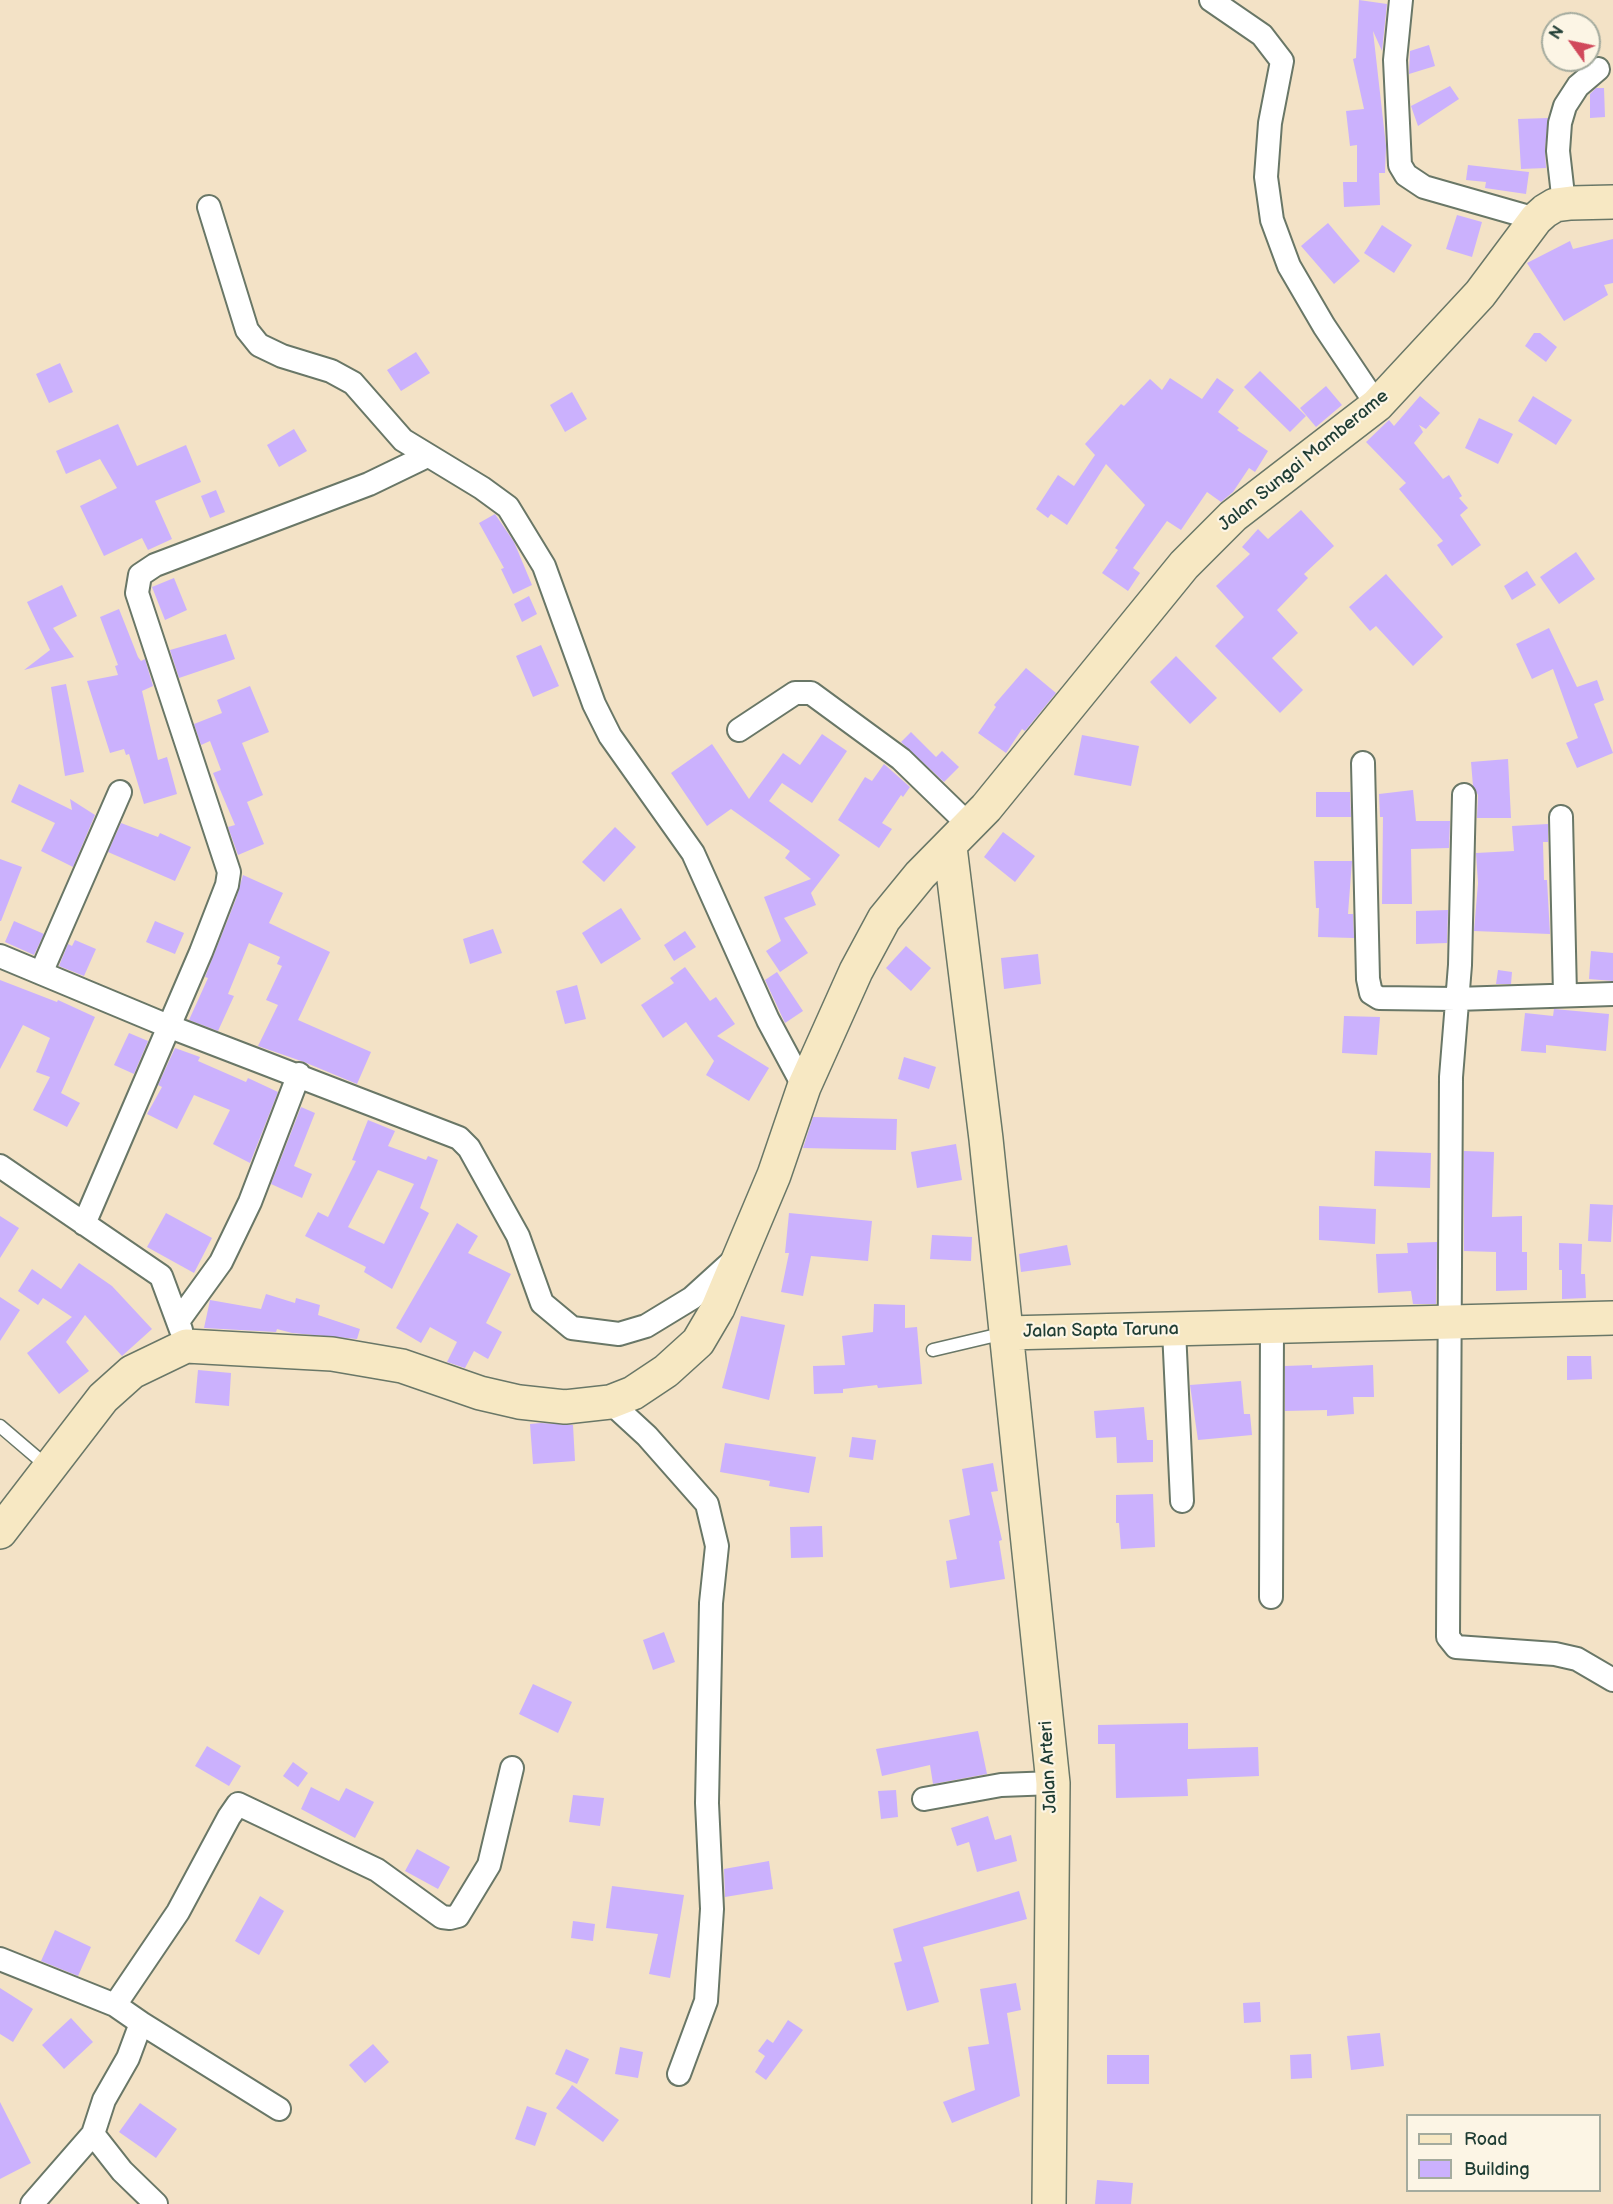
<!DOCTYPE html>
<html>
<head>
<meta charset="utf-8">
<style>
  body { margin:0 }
  #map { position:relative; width:1613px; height:2204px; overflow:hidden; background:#f3e2c6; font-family:"Balsamiq Sans",sans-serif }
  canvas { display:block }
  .legend { position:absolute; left:1406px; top:2114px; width:195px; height:78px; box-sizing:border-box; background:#fcf5e5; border:2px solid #a4ab9e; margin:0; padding:8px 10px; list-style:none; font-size:18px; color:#1f3d34 }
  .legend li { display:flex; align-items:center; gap:12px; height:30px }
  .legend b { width:30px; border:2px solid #a4ab9e }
  .north { position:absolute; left:1541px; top:12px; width:60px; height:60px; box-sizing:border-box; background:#fcf5e5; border:2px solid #a4ab9e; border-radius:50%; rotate:303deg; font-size:16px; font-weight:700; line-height:24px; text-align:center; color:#1f3d34 }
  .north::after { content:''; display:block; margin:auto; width:21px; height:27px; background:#d1495b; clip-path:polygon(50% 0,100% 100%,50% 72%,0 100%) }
</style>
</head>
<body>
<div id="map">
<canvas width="1613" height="2204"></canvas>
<ul class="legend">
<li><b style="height:8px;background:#f7e8c3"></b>Road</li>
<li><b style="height:16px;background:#cbb1fd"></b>Building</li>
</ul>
<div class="north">N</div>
</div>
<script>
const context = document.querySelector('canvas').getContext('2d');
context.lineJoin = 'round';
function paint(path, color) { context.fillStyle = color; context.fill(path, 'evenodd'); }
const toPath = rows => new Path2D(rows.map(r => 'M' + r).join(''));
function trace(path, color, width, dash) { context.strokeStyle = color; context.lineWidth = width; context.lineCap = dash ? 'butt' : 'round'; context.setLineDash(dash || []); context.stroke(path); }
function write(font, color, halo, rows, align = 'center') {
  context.font = font + ' "Balsamiq Sans",sans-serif'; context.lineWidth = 4.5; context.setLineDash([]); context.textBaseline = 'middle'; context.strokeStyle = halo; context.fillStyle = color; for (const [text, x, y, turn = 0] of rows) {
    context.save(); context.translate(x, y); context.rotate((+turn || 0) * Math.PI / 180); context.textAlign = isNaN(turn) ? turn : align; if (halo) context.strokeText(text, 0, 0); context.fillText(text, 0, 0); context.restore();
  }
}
const building = toPath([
  [1359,0,1387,4,1382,51,1373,31,1386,146,1385,173,1379,173,1380,205,1344,207,1343,182,1357,182,1357,145,1350,146,1346,111,1364,109,1353,59,1356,58],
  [1429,45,1435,66,1409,74,1410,51],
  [1450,86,1459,99,1418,126,1411,106],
  [1596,88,1604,88,1605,117,1590,118,1590,94],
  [1548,118,1545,150,1546,168,1521,169,1518,119],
  [1468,165,1529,172,1526,194,1485,188,1486,182,1466,180],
  [1457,215,1482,222,1472,257,1446,249],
  [1328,223,1360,261,1334,284,1301,246],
  [1382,225,1412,245,1394,273,1364,253],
  [1613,239,1613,283,1604,285,1608,295,1564,321,1527,263,1570,241,1573,249],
  [1534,333,1540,333,1557,347,1546,362,1525,346],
  [416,352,430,373,401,391,387,370],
  [60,363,73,392,49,403,36,374],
  [1260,371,1306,416,1290,432,1244,387],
  [1170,378,1202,399,1217,378,1234,390,1218,412,1239,428,1237,430,1268,451,1255,472,1249,468,1233,492,1221,502,1207,492,1181,530,1167,521,1133,568,1140,573,1128,591,1102,573,1118,550,1115,548,1145,505,1106,464,1067,525,1051,514,1048,518,1036,509,1058,475,1074,486,1095,455,1085,444,1121,404,1124,406,1150,379,1162,390],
  [1326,386,1342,405,1316,427,1300,408],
  [572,392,587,419,565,432,550,405],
  [1420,396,1440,413,1426,429,1419,425,1423,432,1414,443,1443,479,1449,475,1462,496,1459,498,1468,508,1460,515,1481,545,1452,566,1437,545,1443,541,1399,489,1406,483,1366,442,1389,420,1394,426],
  [1533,396,1572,420,1556,445,1518,421],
  [1479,418,1513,434,1498,464,1465,448],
  [118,424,137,466,186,445,201,482,155,501,172,539,148,550,142,538,104,556,80,506,117,488,100,459,66,474,56,451],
  [294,429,307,451,279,467,267,445],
  [216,490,225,512,210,518,201,496],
  [1301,510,1334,546,1304,574,1308,578,1277,610,1298,633,1272,658,1303,690,1280,713,1215,646,1244,617,1216,586,1250,554,1242,547,1258,529,1268,539],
  [495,514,514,542,532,585,513,594,501,569,504,568,479,523],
  [1576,552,1595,579,1559,604,1540,577],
  [1527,571,1536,585,1512,600,1504,586],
  [1386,574,1443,637,1413,666,1376,626,1370,631,1349,607],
  [174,578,187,610,165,620,152,587],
  [62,585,77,616,53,628,74,657,24,670,50,650,27,602],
  [529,596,537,614,522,622,514,604],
  [119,609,138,657,141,661,145,659,153,686,142,691,158,760,167,757,177,794,144,804,129,754,126,755,124,749,110,753,87,681,118,675,115,666,118,665,100,617],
  [1549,628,1577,687,1597,680,1604,700,1594,704,1613,753,1577,768,1566,743,1578,738,1553,669,1532,679,1516,644],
  [226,634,235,659,179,678,170,650],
  [541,645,559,686,533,697,516,656],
  [1176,656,1217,698,1190,724,1150,682],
  [1026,668,1056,693,1025,731,1022,729,1006,753,978,733,996,707,994,705],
  [66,684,84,772,65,776,51,687],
  [250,686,269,732,242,743,263,795,247,802,264,844,238,855,228,827,235,825,213,773,221,770,210,741,201,745,194,724,222,713,217,700],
  [911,732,936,757,942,751,959,767,944,782,901,742],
  [822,734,847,751,812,803,782,783,769,801,840,855,811,893,816,905,784,918,808,953,780,972,766,951,781,941,764,897,811,879,785,858,790,851,731,809,707,826,671,773,712,744,749,799,783,753,800,765],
  [1082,735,1139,746,1131,786,1074,775],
  [1508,759,1511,818,1477,818,1478,795,1473,786,1471,762],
  [884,764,910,787,903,797,901,795,882,823,892,829,879,848,838,820,865,777,872,781],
  [19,784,72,810,70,799,95,815,73,867,41,851,55,823,11,802],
  [1413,790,1416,821,1450,821,1449,848,1411,849,1412,904,1382,904,1383,817,1380,817,1379,794],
  [1316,792,1350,792,1351,817,1316,817],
  [121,823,158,837,160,833,191,847,175,881,108,852],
  [1548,824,1548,842,1543,842,1544,880,1547,880,1550,934,1474,931,1478,883,1476,853,1514,851,1512,826],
  [615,827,636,847,604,882,582,862],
  [1003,832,1035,856,1015,882,984,857],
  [0,859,22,867,1,921,0,921],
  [1314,861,1352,861,1348,914,1353,914,1354,938,1318,937,1319,908,1316,908],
  [243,875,283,893,269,923,330,952,298,1020,371,1052,357,1084,304,1062,258,1046,278,1005,266,1000,282,966,277,964,280,957,249,943,228,994,234,996,218,1031,189,1020,208,978,205,977,236,899],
  [621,908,641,939,601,964,582,933],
  [1448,910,1447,943,1416,944,1416,911],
  [14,921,44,934,34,955,5,942],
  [155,921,184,933,175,954,146,942],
  [493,929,502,953,470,964,463,939],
  [685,931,696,947,674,961,664,945],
  [75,940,96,949,84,976,59,966,68,944,72,946],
  [906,946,931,968,911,991,886,968],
  [1591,951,1613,953,1613,981,1589,979],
  [1038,954,1041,984,1004,989,1001,958],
  [685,967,710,1001,716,997,735,1024,717,1036,769,1068,749,1101,706,1075,714,1061,686,1022,663,1038,641,1005,674,983,670,978],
  [1498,970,1512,972,1511,984,1496,984],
  [777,972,803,1011,785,1023,765,980],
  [0,980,57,1002,58,1000,95,1017,61,1093,80,1103,67,1127,33,1110,50,1077,36,1072,50,1038,23,1025,0,1069],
  [577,985,586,1019,565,1024,556,991],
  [1554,1009,1609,1014,1606,1051,1546,1045,1546,1053,1521,1051,1525,1013,1553,1016],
  [1344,1016,1380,1017,1377,1055,1342,1053],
  [129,1033,148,1041,134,1074,114,1065],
  [175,1048,200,1057,198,1061,246,1082,248,1078,278,1092,250,1163,213,1144,230,1110,194,1095,177,1129,147,1114,162,1087,158,1085],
  [904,1057,936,1067,929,1089,898,1079],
  [301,1107,315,1113,294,1166,312,1174,302,1198,271,1184],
  [813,1117,897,1119,896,1150,803,1148],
  [368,1120,395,1131,388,1146,426,1160,428,1156,438,1160,420,1208,429,1213,392,1289,364,1272,366,1267,305,1236,318,1212,328,1217,356,1161,352,1160],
  [378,1170,414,1184,384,1244,348,1227],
  [956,1144,962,1180,917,1188,911,1152],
  [1375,1151,1431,1153,1430,1188,1374,1186],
  [1464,1151,1494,1152,1492,1217,1522,1216,1522,1252,1527,1252,1527,1290,1496,1291,1496,1252,1464,1251],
  [1590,1204,1613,1205,1611,1242,1588,1241],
  [1319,1206,1376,1209,1375,1244,1319,1240],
  [166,1213,212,1238,194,1273,147,1247],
  [789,1213,872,1221,868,1261,811,1256,803,1296,781,1292,789,1253,785,1253],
  [0,1216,19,1228,0,1258],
  [457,1223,478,1236,468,1253,511,1274,486,1323,502,1332,488,1359,474,1351,465,1368,447,1362,457,1342,430,1327,421,1343,396,1328],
  [932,1235,972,1237,971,1261,930,1259],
  [1437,1242,1436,1304,1413,1304,1411,1291,1378,1293,1376,1254,1408,1253,1407,1243],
  [1559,1243,1582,1244,1581,1274,1585,1274,1586,1298,1562,1299,1562,1270,1559,1270],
  [1067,1245,1071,1265,1021,1272,1019,1254],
  [79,1263,112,1286,152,1329,122,1356,85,1315,66,1342,89,1371,59,1394,27,1353,72,1317,43,1298,38,1305,18,1291,32,1269,61,1289],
  [266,1294,295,1303,296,1298,320,1305,318,1315,360,1329,357,1339,292,1333,277,1329,276,1332,204,1328,210,1300,261,1309],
  [0,1297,20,1310,0,1341],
  [874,1304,905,1305,905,1328,917,1327,922,1384,878,1388,877,1385,843,1389,843,1393,814,1394,813,1366,845,1365,842,1336,873,1332],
  [741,1316,785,1325,769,1400,722,1388],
  [1567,1356,1591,1356,1592,1379,1567,1380],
  [1312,1365,1312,1368,1373,1365,1374,1397,1353,1397,1354,1414,1327,1416,1327,1410,1285,1411,1285,1366],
  [198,1370,231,1373,229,1406,195,1403],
  [1241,1381,1244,1414,1250,1414,1252,1435,1198,1440,1190,1385],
  [1144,1407,1147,1440,1153,1440,1153,1462,1117,1463,1116,1437,1096,1438,1094,1411],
  [541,1423,573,1425,575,1461,533,1464,530,1424],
  [852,1437,876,1440,873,1460,849,1457],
  [725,1443,816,1457,809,1493,769,1486,770,1481,720,1472],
  [993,1463,998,1491,991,1492,1002,1540,999,1541,1005,1579,950,1588,946,1561,957,1559,949,1520,970,1515,962,1469],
  [1153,1494,1155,1547,1121,1549,1119,1523,1116,1523,1116,1495],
  [822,1526,823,1557,791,1558,790,1527],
  [664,1632,675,1662,653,1670,643,1640],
  [533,1684,572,1702,558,1733,519,1714],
  [1188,1723,1188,1749,1258,1747,1259,1776,1187,1779,1188,1796,1116,1798,1115,1744,1098,1744,1098,1725],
  [978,1731,987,1774,933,1784,930,1765,882,1776,876,1749],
  [207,1746,241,1766,229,1786,195,1766],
  [293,1762,308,1773,298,1787,283,1776],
  [311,1787,339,1801,346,1788,374,1802,355,1838,301,1809],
  [896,1790,898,1817,881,1819,878,1791],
  [573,1795,604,1798,600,1826,569,1822],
  [988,1816,995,1840,1011,1835,1017,1861,977,1872,969,1842,957,1846,951,1828],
  [417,1849,450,1867,438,1889,405,1871],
  [769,1861,773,1889,725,1897,724,1869],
  [612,1886,684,1895,670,1978,649,1974,658,1934,606,1928],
  [1019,1891,1027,1919,923,1947,939,2002,907,2011,894,1963,902,1961,893,1929],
  [260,1896,284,1911,259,1955,235,1941],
  [573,1921,595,1924,593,1941,571,1938],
  [55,1930,91,1947,78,1976,41,1961],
  [1016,1983,1021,2010,1007,2013,1020,2096,952,2123,943,2102,975,2090,968,2047,989,2044,980,1989],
  [0,1988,33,2009,13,2042,0,2034],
  [1260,2002,1261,2022,1244,2023,1243,2003],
  [71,2018,93,2042,64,2069,42,2045],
  [788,2020,803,2030,766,2080,755,2072,765,2056,758,2051,767,2039,773,2043],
  [1380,2033,1384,2066,1351,2070,1347,2036],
  [373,2044,389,2062,365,2083,349,2065],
  [620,2047,643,2052,638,2078,615,2074],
  [566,2049,589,2059,577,2084,555,2074],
  [1311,2054,1312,2078,1291,2079,1290,2055],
  [1107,2055,1149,2055,1149,2084,1107,2084],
  [572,2085,619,2120,603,2142,556,2108],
  [0,2102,31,2163,0,2179],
  [140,2103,177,2129,156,2158,119,2132],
  [527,2106,547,2113,535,2146,515,2139],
  [1097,2180,1133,2183,1131,2204,1095,2204]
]);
const lane = toPath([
  [933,1350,1005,1333],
  [0,1426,48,1467]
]);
const street = toPath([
  [1211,0,1262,35,1282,61,1270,123,1266,177,1272,220,1289,266,1324,326,1377,405],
  [1401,0,1395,60,1400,165,1406,175,1424,187,1536,219],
  [1564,204,1558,151,1560,123,1565,106,1578,86,1598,69],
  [209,207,247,330,259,345,282,356,331,371,353,383,403,440,482,488,508,507,544,566,594,704,610,736,693,853,768,1020,804,1087],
  [739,730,795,693,811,693,901,759,970,826],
  [1363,763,1368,979,1371,993,1379,998,1456,999,1613,994],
  [1464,795,1460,965,1451,1077,1448,1637,1456,1647,1555,1654,1577,1659,1613,1680],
  [1561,817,1565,995],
  [0,956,168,1026,459,1138,469,1148,518,1236,542,1303,572,1328,619,1334,646,1326,692,1298,735,1259],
  [41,973,120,792],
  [0,1166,161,1276,181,1330],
  [84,1224,201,952,227,885,229,872,137,593,140,575,155,565,369,484,427,456],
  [179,1320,221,1262,250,1202,299,1074],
  [1174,1330,1182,1501],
  [610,1402,647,1436,707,1504,717,1546,711,1603,707,1803,712,1909,706,2001,679,2074],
  [1271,1597,1272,1327],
  [924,1799,1001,1785,1053,1783],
  [0,1959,115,2005,141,2023,128,2058,104,2100,93,2134,32,2204],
  [115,2005,178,1912,229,1817,238,1804,377,1870,442,1917,450,1918,458,1916,489,1865,512,1768],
  [141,2023,279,2109],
  [93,2134,122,2171,156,2204]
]);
const secondary = toPath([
  [950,847,986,1139,1053,1783,1049,2204],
  [1007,1333,1613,1318],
  [0,1532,103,1398,132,1372,186,1346,332,1354,402,1366,480,1393,519,1402,565,1407,610,1402,633,1393,666,1371,698,1342,718,1308,774,1175,804,1087,856,971,884,919,920,875,986,808,1184,565,1233,516,1377,405,1480,294,1536,219,1545,211,1555,205,1571,203,1613,202]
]);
const streetNames = [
  ["Jalan Sungai Mamberame",1304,461,-39],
  ["Jalan Sapta Taruna",1101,1331,-1],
  ["Jalan Arteri",1049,1767,-93]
];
paint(building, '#cbb1fd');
trace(lane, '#697767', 15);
trace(street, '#697767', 26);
trace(secondary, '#697767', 36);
trace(lane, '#fff', 12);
trace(street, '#fff', 22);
trace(secondary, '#f7e8c3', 33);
write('18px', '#1f3d34', '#fcf5e5', streetNames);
</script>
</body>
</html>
